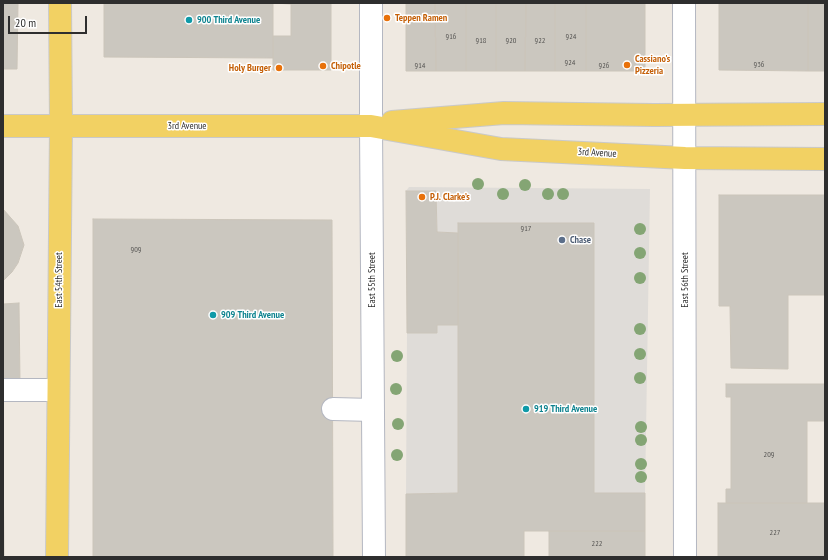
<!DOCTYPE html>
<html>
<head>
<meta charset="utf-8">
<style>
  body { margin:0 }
  #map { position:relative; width:828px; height:560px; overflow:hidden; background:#efe9e1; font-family:"PT Sans Narrow",sans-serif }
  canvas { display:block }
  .frame { position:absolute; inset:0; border:4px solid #2e2e2e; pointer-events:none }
  .scale { position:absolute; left:8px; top:16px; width:79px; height:18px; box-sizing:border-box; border:2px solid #2e2e2e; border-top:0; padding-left:5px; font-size:12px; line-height:14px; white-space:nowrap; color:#2e2e2e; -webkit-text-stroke:3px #fff; paint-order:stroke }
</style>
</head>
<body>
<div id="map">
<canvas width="828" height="560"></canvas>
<div class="frame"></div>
<div class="scale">20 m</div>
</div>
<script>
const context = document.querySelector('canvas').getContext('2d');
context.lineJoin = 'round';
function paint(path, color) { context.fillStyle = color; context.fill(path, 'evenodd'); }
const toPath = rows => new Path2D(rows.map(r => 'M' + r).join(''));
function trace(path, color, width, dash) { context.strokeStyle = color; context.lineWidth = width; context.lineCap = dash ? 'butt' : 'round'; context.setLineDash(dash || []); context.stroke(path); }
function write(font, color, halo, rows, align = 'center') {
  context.font = font + ' "PT Sans Narrow",sans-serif'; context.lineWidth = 3; context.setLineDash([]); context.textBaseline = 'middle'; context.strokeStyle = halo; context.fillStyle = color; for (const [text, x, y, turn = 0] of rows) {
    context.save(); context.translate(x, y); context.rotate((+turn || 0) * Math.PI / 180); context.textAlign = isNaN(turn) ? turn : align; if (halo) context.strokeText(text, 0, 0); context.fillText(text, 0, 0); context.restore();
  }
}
const plaza = toPath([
  [409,187,650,189,645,493,594,493,594,224,458,223,458,233,437,232,436,191,406,191],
  [437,325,458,325,458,493,406,494,407,333,437,333]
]);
const building = toPath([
  [3,3,18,3,17,69,3,69,3,3],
  [104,3,273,3,273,58,104,57,104,3],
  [273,3,331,3,331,70,273,70,273,36,291,36,291,4,273,3],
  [406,3,435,3,436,71,406,71,406,3],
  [435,3,466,3,466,71,436,71,435,3],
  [466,3,496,3,496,71,466,71,466,3],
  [496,3,526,3,525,71,496,71,496,3],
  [526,3,555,3,555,71,525,71,526,3],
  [555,3,586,3,586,71,555,71,555,3],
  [586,3,645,3,645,71,586,71,586,3],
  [719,3,808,3,808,71,719,70,719,3],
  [808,3,825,3,825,71,808,71,808,3],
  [406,191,436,191,437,232,458,233,458,325,437,325,437,333,407,333,406,191],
  [719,195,825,195,825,295,788,295,788,369,731,368,730,306,719,306,719,195],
  [3,209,18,226,24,245,18,263,12,272,3,281,3,209],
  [93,219,332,220,333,557,93,557,93,219],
  [458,223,594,223,594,493,645,493,645,531,524,531,524,557,406,557,406,494,458,493,458,223],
  [19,303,20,383,3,383,3,304,19,303],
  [726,384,825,384,825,421,807,421,807,503,726,503,726,489,731,489,731,397,726,397,726,384],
  [3,451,4,557,3,557,3,451],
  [718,503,825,503,825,557,718,557,718,503],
  [549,531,645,531,645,557,549,557,549,531]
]);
const minor = toPath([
  [371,3,371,126,374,557],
  [684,3,685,557],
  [3,390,58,390],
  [333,409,373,410]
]);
const major = toPath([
  [392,122,504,113,654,115,825,114],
  [3,126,371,126,501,149,685,158,825,159],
  [57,557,61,126,60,3]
]);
const trees = [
  [478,184],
  [525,185],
  [503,194],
  [548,194],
  [563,194],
  [640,229],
  [640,253],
  [640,278],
  [640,329],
  [640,354],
  [397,356],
  [640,378],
  [396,389],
  [398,424],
  [641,427],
  [641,440],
  [397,455],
  [641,464],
  [641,477]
];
const markers = [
  [387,18,4,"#e8710a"],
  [189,20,4,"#0f9aa8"],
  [627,65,4,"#e8710a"],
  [323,66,4,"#e8710a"],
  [279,68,4,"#e8710a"],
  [422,197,4,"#e8710a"],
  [562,240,4,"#5c6f8a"],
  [213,315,4,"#0f9aa8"],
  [526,409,4,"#0f9aa8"]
];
const numberNames = [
  ["916",451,37],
  ["924",571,37],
  ["918",481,41],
  ["920",511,41],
  ["922",540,41],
  ["924",570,63],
  ["936",759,65],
  ["914",420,66],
  ["926",604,66],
  ["917",526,229],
  ["909",136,250],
  ["209",769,455],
  ["227",775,533],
  ["222",597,544]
];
const foodNames = [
  ["Teppen Ramen",395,18],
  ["Cassiano's",635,59],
  ["Pizzeria",635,71],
  ["Chipotle",331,66],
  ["Holy Burger",271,68,"right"],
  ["P.J. Clarke’s",430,197]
];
const cultureNames = [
  ["900 Third Avenue",197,20],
  ["909 Third Avenue",221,315],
  ["919 Third Avenue",534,409]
];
const streetNames = [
  ["3rd Avenue",187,126],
  ["3rd Avenue",597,153,3],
  ["East 54th Street",59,280,-90],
  ["East 55th Street",372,280,-90],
  ["East 56th Street",685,280,-90]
];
const serviceNames = [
  ["Chase",570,240]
];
paint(plaza, '#dfdcd8');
paint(building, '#cbc7bf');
trace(building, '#cbc5ba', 1);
trace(minor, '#b4b7c1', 24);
trace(major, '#c9c9c9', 24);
trace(minor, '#fff', 22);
trace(major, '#f2d163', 22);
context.fillStyle = '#84a574';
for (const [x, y] of trees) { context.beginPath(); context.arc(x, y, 6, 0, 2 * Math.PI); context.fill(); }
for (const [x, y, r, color] of markers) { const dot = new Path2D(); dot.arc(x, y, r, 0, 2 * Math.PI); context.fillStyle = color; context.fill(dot); trace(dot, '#fff', 1.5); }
write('8px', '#555452', null, numberNames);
write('bold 10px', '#c56008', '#fff', foodNames, 'left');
write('bold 10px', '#0d838f', '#fff', cultureNames, 'left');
write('10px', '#2e2e2e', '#fff', streetNames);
write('bold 10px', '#4e5e75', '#fff', serviceNames, 'left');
</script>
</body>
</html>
